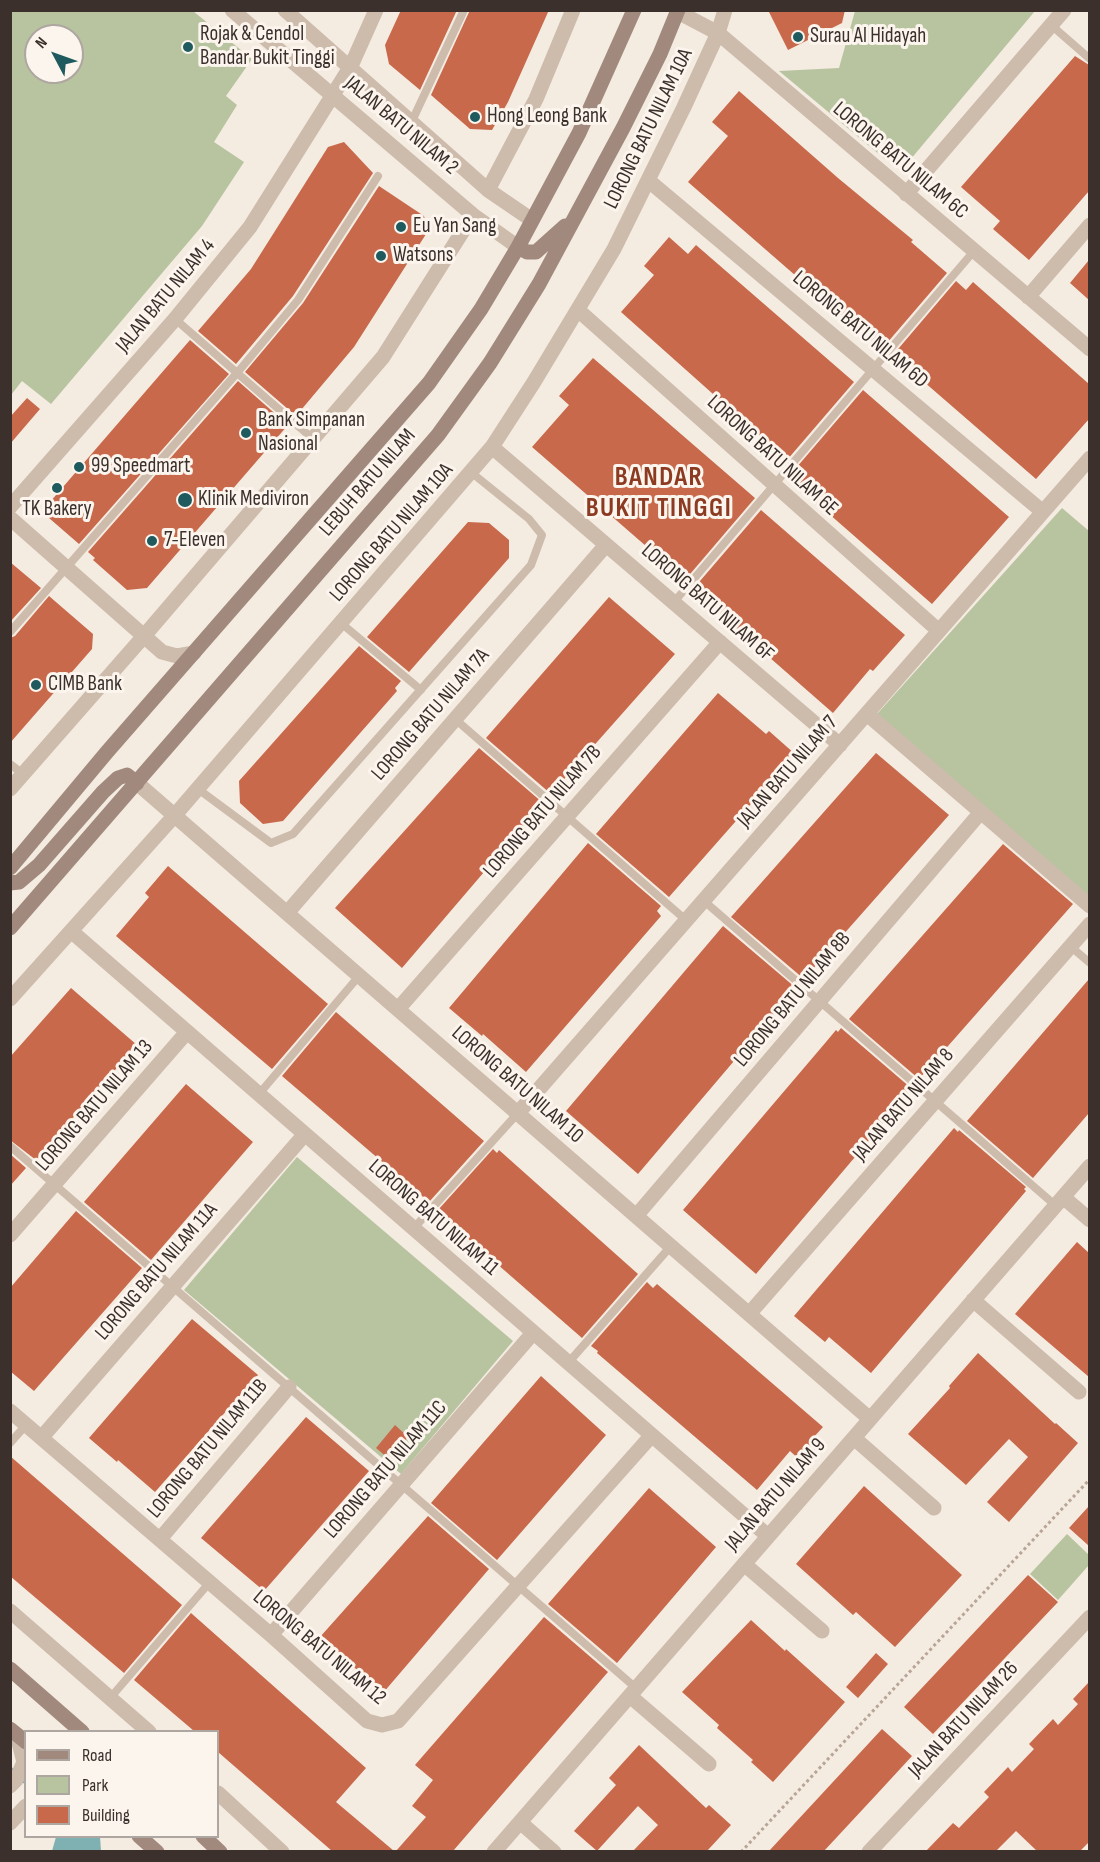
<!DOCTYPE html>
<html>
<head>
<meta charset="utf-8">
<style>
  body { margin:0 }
  #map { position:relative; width:1100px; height:1862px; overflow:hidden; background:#f4ebe1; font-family:"Sofia Sans Condensed",sans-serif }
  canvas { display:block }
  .frame { position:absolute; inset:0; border:12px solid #3b302b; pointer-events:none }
  .legend { position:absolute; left:24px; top:1730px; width:195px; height:108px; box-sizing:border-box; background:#fbf5ee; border:2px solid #aea6a0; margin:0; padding:8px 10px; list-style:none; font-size:18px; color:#3b302b }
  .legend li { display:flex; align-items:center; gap:12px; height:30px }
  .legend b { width:30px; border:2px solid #aea6a0 }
  .north { position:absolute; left:24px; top:24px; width:60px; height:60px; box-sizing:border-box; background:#fbf5ee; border:2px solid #aea6a0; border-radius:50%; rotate:311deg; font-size:16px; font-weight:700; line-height:24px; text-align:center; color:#3b302b }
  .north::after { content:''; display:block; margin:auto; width:21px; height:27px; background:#1f5a5e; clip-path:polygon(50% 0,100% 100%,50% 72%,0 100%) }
</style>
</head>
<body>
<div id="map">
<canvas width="1100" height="1862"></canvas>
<div class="frame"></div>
<ul class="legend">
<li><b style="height:8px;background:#a18a7d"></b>Road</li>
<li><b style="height:16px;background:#b8c4a0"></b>Park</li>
<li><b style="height:16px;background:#c8694b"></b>Building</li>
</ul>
<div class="north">N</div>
</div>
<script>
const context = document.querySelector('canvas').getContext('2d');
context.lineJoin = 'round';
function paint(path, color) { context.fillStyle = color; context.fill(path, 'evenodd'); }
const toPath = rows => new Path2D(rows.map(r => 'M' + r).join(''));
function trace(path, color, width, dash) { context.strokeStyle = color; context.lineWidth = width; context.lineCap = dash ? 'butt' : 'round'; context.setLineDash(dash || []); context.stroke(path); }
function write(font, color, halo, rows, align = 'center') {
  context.font = font + ' "Sofia Sans Condensed",sans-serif'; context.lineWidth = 6; context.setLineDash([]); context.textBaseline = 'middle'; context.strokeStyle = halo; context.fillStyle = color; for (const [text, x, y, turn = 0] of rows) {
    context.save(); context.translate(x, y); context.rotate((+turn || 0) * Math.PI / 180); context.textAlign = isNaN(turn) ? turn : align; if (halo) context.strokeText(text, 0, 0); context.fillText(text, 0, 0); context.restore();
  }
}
const green = toPath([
  [11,10,193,11,252,59,226,96,237,105,214,142,244,162,202,226,51,404,22,381,11,395],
  [36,36,72,36,72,72,36,72],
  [855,11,855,10,1035,11,910,160,886,160,779,71,839,68],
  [1062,508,1089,531,1089,898,877,714],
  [297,1157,513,1341,401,1474,184,1290],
  [1067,1534,1089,1555,1089,1565,1058,1600,1030,1574]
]);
const water = toPath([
  [56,1837,100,1837,101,1851,52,1851]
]);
const stream = toPath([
  [10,1769,26,1782]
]);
const building = toPath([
  [401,10,457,10,420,90,389,64,385,45],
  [470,10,549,10,508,102,492,130,470,129,431,95],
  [768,10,845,10,842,23,788,50],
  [1075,56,1089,65,1089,191,1029,260,993,229,1000,221,961,187],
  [739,91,838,178,913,240,911,242,947,273,881,350,688,182,728,136,712,122],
  [344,142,373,173,293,296,236,364,198,331,251,269,328,147],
  [379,186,424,216,428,231,354,347,296,416,245,372,303,303],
  [669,237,688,254,696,245,854,382,787,460,621,312,654,275,644,266],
  [1089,260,1089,300,1070,283],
  [956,281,966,290,973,282,1089,384,1089,419,1036,479,893,355],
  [190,340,229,374,79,544,49,518,50,502],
  [593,358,755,498,685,580,532,447,569,405,559,396],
  [238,381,288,425,147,588,127,590,93,560,95,558,88,552],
  [863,390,1009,517,932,604,796,485,805,476,796,468],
  [27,398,40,409,10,444,10,417],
  [761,510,905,635,873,671,870,669,833,713,697,594,699,592,694,588],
  [468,522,489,523,509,540,509,558,409,672,367,637],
  [10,562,41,588,10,622],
  [49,596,93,634,92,649,10,743,10,638,15,636],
  [609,597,675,654,551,794,486,738],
  [359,646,401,681,395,688,397,691,283,821,263,824,240,803,239,781],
  [718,693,766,734,769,731,795,754,669,897,596,834],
  [479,748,543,803,402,968,335,908],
  [876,753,949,815,804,979,731,917],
  [588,843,661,906,657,911,661,916,526,1072,483,1034,482,1036,449,1008],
  [1003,844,1073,904,919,1079,849,1019],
  [168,866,328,1004,272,1069,116,936,149,897,145,893],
  [723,926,796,988,638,1174,566,1111],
  [1089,979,1089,1113,1033,1178,967,1121],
  [71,988,137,1045,36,1160,10,1140,10,1057],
  [336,1012,484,1141,429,1202,282,1076],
  [841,1028,911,1088,908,1091,910,1092,756,1274,683,1210,826,1042,836,1030,838,1032],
  [186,1084,253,1142,151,1260,84,1202],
  [954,1128,958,1132,959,1130,1026,1187,1024,1189,1026,1191,871,1373,829,1337,825,1342,794,1316],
  [493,1149,497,1153,499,1150,638,1274,582,1338,442,1216,444,1214,438,1210],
  [10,1154,26,1168,10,1186],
  [76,1211,142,1268,34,1391,10,1371,10,1288],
  [1077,1242,1089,1253,1089,1377,1015,1314],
  [647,1282,653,1288,657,1284,823,1427,812,1439,819,1445,803,1463,790,1451,757,1490,597,1353,598,1351,591,1346],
  [192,1319,258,1375,155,1492,118,1460,117,1462,89,1438],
  [978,1353,1055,1424,1056,1423,1078,1443,1009,1522,987,1502,1028,1457,1009,1439,966,1485,908,1434,950,1388,949,1386],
  [541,1376,606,1435,497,1560,431,1503],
  [306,1417,369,1471,264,1591,201,1538],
  [395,1425,408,1437,389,1459,376,1448],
  [10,1456,182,1605,124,1673,10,1576],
  [864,1486,962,1575,895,1647,856,1612,853,1615,796,1564],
  [649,1488,716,1547,617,1663,548,1604],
  [1089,1506,1089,1546,1069,1528],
  [428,1516,489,1569,383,1693,320,1637],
  [1028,1575,1058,1602,933,1734,904,1707],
  [191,1613,366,1768,336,1802,394,1851,332,1851,218,1752,218,1731,194,1731,134,1680],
  [544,1617,608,1672,453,1851,396,1851,426,1817,412,1806,433,1780,415,1765],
  [751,1620,785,1651,786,1649,845,1702,773,1782,751,1762,753,1760,717,1728,719,1725,682,1692],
  [876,1653,888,1664,858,1698,846,1687],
  [1089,1682,1089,1842,1080,1851,1037,1851,1016,1831,996,1851,926,1851,953,1823,959,1828,989,1797,984,1792,1008,1767,1012,1772,1034,1749,1029,1744,1053,1719,1058,1725,1078,1704,1073,1699],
  [882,1729,912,1756,877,1794,824,1851,769,1851],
  [639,1745,706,1808,709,1805,731,1825,707,1851,633,1851,658,1825,638,1806,597,1851,574,1831,616,1785,609,1778]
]);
const path = toPath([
  [741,1852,1090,1479]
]);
const service = toPath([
  [1051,25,1090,59],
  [412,121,464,10],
  [175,319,312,438],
  [674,602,974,251],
  [341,623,421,690],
  [10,632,237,373,298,300,378,176],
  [455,719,687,921],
  [10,764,23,774],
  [198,789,271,843,293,834,531,565,542,535,529,519,472,473],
  [704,901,1055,1205],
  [1070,946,1090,963],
  [259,1094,359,976],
  [10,1146,636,1688],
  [414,1228,518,1113],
  [568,1363,671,1246],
  [10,1443,26,1425],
  [111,1697,210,1582]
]);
const minor = toPath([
  [232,10,473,215,518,247],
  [285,10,488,190,532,220],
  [678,12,718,33,1090,349],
  [649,181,1043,512],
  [488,190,536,99,573,10],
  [906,194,1064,10],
  [1028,297,1090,225],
  [578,310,939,631],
  [492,447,840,745],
  [10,507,175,319,250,227,351,66,376,10],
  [10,518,162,652,177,656,194,653],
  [867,714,1090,906],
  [137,783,870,1419],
  [10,789,144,636,383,357,473,215],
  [287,913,606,545],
  [71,931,768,1536],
  [10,999,175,815,492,447,534,382,614,249,684,107,718,33,725,10],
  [398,1009,720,642],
  [518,1113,1090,458],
  [1063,1197,1090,1220],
  [636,1216,981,812],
  [10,1235,187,1032],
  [973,1300,1079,1392],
  [749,1314,1090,924],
  [10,1411,271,1635,367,1721,382,1725,398,1721,652,1435],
  [42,1437,305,1134],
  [854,1438,934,1508],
  [160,1539,289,1387],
  [744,1564,822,1631],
  [10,1611,149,1732],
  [271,1635,533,1333],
  [630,1696,709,1764],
  [10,1786,16,1780,24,1762,17,1735],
  [218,1793,282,1852],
  [520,1822,554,1852],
  [10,1823,26,1806],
  [494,1852,1090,1166],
  [869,1852,1090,1617]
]);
const secondary = toPath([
  [518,247,527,252,536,252,565,226],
  [10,868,107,752,429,383,481,309,518,247,579,133,634,10],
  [10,883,19,882,39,865,103,792,118,778,127,775,137,783],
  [10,928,438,435,490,363,539,284,623,128,660,54,678,10],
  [10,1669,82,1732],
  [10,1729,26,1742],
  [139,1836,157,1852],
  [203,1836,220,1852]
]);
const markers = [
  [798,37,6,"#1f5a5e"],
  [188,47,6,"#1f5a5e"],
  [475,117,6,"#1f5a5e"],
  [401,227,6,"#1f5a5e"],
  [381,256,6,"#1f5a5e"],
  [246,433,6,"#1f5a5e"],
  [79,467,6,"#1f5a5e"],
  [57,488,6,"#1f5a5e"],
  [185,500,8,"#1f5a5e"],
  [152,541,6,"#1f5a5e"],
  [36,685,6,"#1f5a5e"]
];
const poiNames = [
  ["Rojak & Cendol",200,35],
  ["Bandar Bukit Tinggi",200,59],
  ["Surau Al Hidayah",810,37],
  ["Hong Leong Bank",487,117],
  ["Eu Yan Sang",413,227],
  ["Watsons",393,256],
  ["Bank Simpanan",258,421],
  ["Nasional",258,445],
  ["99 Speedmart",91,467],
  ["Klinik Mediviron",198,500],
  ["TK Bakery",57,510,"center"],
  ["7-Eleven",164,541],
  ["CIMB Bank",48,685]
];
const streetNames = [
  ["JALAN BATU NILAM 2",401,126,40],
  ["LORONG BATU NILAM 10A",649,129,-64],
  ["LORONG BATU NILAM 6C",900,161,40],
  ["JALAN BATU NILAM 4",166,296,-50],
  ["LORONG BATU NILAM 6D",860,330,40],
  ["LORONG BATU NILAM 6E",772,456,42],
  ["LEBUH BATU NILAM",368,483,-49],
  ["LORONG BATU NILAM 10A",392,533,-49],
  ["LORONG BATU NILAM 6F",707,603,41],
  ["LORONG BATU NILAM 7A",431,715,-49],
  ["JALAN BATU NILAM 7",788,772,-49],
  ["LORONG BATU NILAM 7B",543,812,-49],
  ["LORONG BATU NILAM 8B",793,1000,-50],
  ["LORONG BATU NILAM 10",517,1085,41],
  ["JALAN BATU NILAM 8",904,1105,-49],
  ["LORONG BATU NILAM 13",95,1106,-49],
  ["LORONG BATU NILAM 11",433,1218,41],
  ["LORONG BATU NILAM 11A",157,1272,-49],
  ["LORONG BATU NILAM 11B",208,1449,-50],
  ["LORONG BATU NILAM 11C",386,1470,-49],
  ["JALAN BATU NILAM 9",776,1495,-49],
  ["LORONG BATU NILAM 12",319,1648,40],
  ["JALAN BATU NILAM 26",964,1720,-47]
];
const districtNames = [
  ["BANDAR",659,478],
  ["BUKIT TINGGI",659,509]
];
paint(green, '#b8c4a0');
paint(water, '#7fb0b2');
trace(stream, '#7fb0b2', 5);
paint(building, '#c8694b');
trace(path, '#b9a596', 3, [3, 3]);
trace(service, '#cdbbac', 8);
trace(minor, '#cdbbac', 15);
trace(secondary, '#a18a7d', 15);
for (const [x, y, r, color] of markers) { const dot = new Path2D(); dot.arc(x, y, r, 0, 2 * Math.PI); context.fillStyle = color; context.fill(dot); trace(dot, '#fbf5ee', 2); }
write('21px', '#3b302b', '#fbf5ee', poiNames, 'left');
write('21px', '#3b302b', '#fbf5ee', streetNames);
context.letterSpacing = '1.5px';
write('bold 27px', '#8c3b22', '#fbf5ee', districtNames);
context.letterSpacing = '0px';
</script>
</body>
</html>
